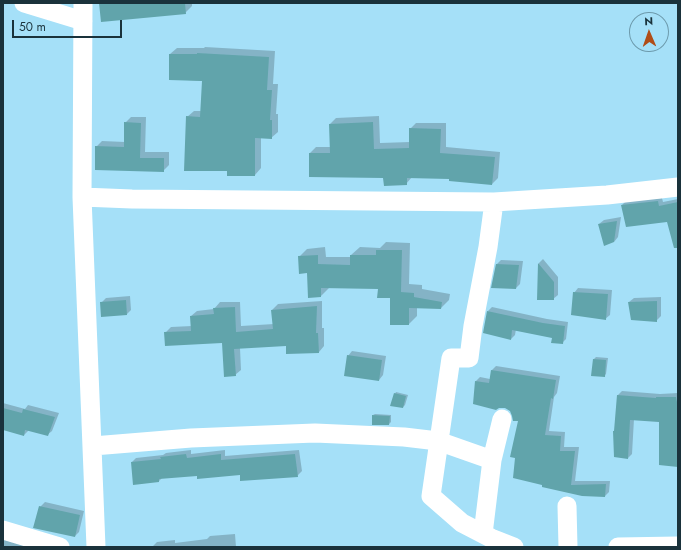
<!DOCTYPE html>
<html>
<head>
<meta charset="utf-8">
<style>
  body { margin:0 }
  #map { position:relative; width:681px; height:550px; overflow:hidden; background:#a5e0f8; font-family:Jost,sans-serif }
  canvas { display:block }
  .frame { position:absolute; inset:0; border:4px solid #1a323b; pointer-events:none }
  .north { position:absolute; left:629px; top:12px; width:40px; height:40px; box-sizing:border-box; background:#a5e0f8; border:1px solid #6d9aac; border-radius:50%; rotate:358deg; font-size:11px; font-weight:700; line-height:16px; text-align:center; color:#1a323b }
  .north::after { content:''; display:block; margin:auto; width:14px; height:18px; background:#b04d18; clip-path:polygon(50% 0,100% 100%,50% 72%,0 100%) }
  .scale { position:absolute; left:12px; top:20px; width:110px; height:18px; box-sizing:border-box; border:2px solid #1a323b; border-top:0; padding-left:5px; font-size:12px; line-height:14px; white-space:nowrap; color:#1a323b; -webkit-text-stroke:3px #a5e0f8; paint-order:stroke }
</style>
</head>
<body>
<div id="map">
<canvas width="681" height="550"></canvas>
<div class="frame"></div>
<div class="north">N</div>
<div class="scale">50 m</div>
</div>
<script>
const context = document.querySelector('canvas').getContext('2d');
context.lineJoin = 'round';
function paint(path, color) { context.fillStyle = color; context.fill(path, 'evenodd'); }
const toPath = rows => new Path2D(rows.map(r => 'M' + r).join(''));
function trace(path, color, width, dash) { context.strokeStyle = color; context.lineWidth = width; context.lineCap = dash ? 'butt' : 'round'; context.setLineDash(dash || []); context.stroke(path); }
const shadow = toPath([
  [100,3,192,3,192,6,185,13],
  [205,47,275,51,273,84,278,84,276,114,278,114,278,132,271,138,261,137,261,168,255,175,228,170,187,117,194,111,201,111,203,81,170,79,170,54,177,48,204,48],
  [379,116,380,143,410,142,410,129,416,123,446,123,446,147,500,152,498,178,492,184,450,178,412,177,406,184,310,153,316,147,331,147,330,124,336,118],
  [131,117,146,117,145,152,169,152,169,165,163,171,96,147,102,141,125,142,125,123],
  [662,198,663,202,678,199,678,239,668,220,622,205,626,201],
  [621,217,618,237,614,242,599,224,604,220],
  [386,242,410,243,409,284,422,285,422,289,450,294,449,300,441,308,417,307,417,316,409,324,391,297,379,288,329,288,321,296,299,257,307,249,325,247,326,257,351,257,351,255,360,247,380,248],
  [543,259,558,277,558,295,553,299,538,299,539,263],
  [501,260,523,261,520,284,516,288,497,264],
  [578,288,612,290,610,315,605,319,574,293],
  [130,296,131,310,127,314,101,303,106,298],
  [661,297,661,316,656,321,629,302,634,298],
  [322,301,322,328,324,328,324,346,319,352,287,345,240,348,241,370,235,375,223,342,165,333,171,327,192,326,191,316,197,311,214,309,220,302,240,302,241,326,274,324,272,310,278,304],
  [492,307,547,319,568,322,566,339,562,343,553,337,516,329,515,335,511,339,488,311],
  [352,351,386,356,383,375,379,380,348,356],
  [596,357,608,358,606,374,604,376,594,359],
  [496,366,560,376,557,393,554,397,549,431,565,432,564,447,579,447,575,481,610,481,609,492,605,496,543,486,520,421,511,411,505,407,474,403,476,381,480,377,490,379,492,370],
  [622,391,660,394,678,393,678,465,660,421,634,419,632,454,628,458,615,456,614,431,616,429,618,395],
  [396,392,408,395,405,405,403,407,395,394],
  [3,403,25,409,28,405,59,413,52,431,47,435,29,430,24,435,3,429],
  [375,414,391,415,391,422,389,424,373,415],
  [191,450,191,454,225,450,225,456,299,450,302,471,297,476,240,474,197,474,162,478,159,481,132,462,136,458,163,455,166,453],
  [45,502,84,511,79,532,75,536,40,507],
  [235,534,236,547,152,547,157,542,175,540,175,543,207,539,210,536],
  [6,537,26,543,25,547,3,547,3,540]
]);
const building = toPath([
  [99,3,185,3,186,14,101,22],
  [197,53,269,57,267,90,272,90,270,120,272,120,272,139,255,138,255,176,227,176,227,171,184,171,186,116,200,117,202,81,169,80,169,54,197,54],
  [124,122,141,123,140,158,164,158,164,172,95,170,95,146,124,147],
  [373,122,374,149,409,148,409,128,441,129,440,153,495,157,492,185,449,181,449,179,407,178,407,185,384,186,383,178,309,177,309,153,330,153,329,124],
  [658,201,659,206,678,202,678,248,674,248,667,222,626,227,621,205],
  [617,221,614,242,604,246,598,224],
  [376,250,402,250,401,292,414,293,414,297,442,302,441,309,409,308,409,325,390,325,390,298,377,298,378,289,321,288,321,297,308,298,307,273,299,274,298,256,318,255,318,264,350,265,350,255,376,255],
  [538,263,554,282,554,300,537,300],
  [496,264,519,265,516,289,491,288],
  [573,292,608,294,606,320,571,315],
  [126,300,127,315,101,317,100,302],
  [657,301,657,322,631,320,628,302],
  [317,306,316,333,318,333,319,353,286,354,286,346,234,349,236,376,224,377,222,343,165,346,164,332,191,331,190,316,214,314,213,308,235,307,236,332,273,329,271,310],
  [487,311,543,323,565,326,563,344,551,343,552,338,512,330,511,340,483,333],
  [347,355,382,360,379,381,344,376],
  [593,359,606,360,605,377,591,376],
  [491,370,556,380,553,399,551,398,545,435,561,436,560,451,575,451,571,485,606,484,605,497,582,496,542,487,542,485,513,478,515,458,510,457,518,421,513,421,512,416,510,411,505,408,499,408,496,410,473,404,475,381,489,383],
  [394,393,406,396,403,408,390,406],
  [617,395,656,398,656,397,676,397,678,407,678,467,659,465,659,422,630,420,628,459,614,457,613,431,614,431],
  [3,408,22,413,23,409,55,417,48,436,25,430,24,436,3,430],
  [372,415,390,416,389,425,372,425],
  [186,454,187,458,221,454,221,460,295,454,298,477,240,481,240,475,197,479,197,476,159,479,159,482,133,485,131,462,161,459,160,457],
  [39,506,80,515,75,537,33,528]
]);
const minor = toPath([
  [24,3,83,21],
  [83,3,82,197,96,547],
  [82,197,132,199,494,202,607,195,678,187],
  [494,202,488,247,473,326,469,358,451,358,431,496,462,523,491,538,514,547],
  [93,446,191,438,315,433,404,437,438,441,492,460,502,419],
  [567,506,568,547],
  [3,530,60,547],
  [483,534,492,460],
  [618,547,678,546]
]);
paint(shadow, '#0003');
paint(building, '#61a4ab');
trace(minor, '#fff', 19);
</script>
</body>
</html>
